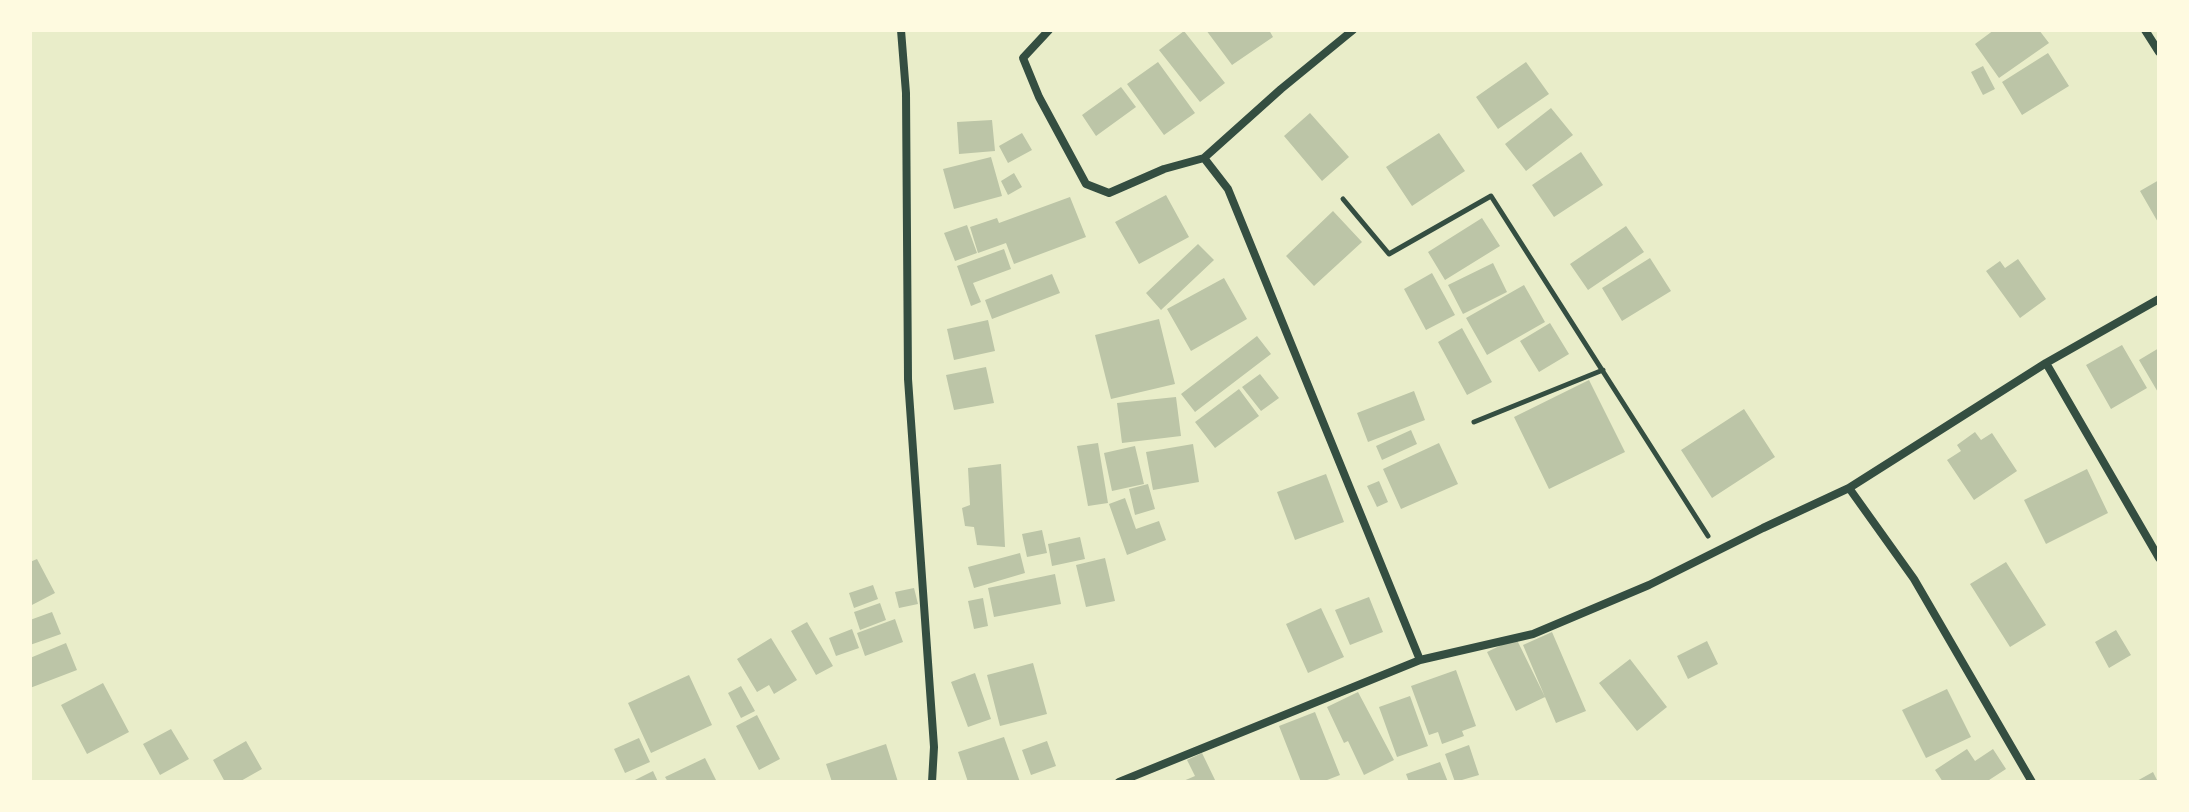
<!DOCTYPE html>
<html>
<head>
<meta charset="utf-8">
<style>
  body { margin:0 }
  #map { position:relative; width:2189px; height:812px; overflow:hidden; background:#e9edc9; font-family:Raleway,sans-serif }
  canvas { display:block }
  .frame { position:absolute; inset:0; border:32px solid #fefae0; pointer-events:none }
</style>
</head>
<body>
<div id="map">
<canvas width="2189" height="812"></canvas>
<div class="frame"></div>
</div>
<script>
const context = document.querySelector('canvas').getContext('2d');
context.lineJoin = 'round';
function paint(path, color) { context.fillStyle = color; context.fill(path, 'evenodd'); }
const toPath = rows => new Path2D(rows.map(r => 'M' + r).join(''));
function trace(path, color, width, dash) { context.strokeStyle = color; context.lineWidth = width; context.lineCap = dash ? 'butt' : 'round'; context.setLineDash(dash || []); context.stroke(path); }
const building = toPath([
  [1206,30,1269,30,1273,37,1232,65],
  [1994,30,2039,30,2049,43,1999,78,1975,44],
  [1184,31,1225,83,1200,102,1159,50],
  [2048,53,2069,86,2022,115,2002,82],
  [1158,62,1195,113,1164,135,1127,84],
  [1526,62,1549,94,1498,129,1476,97],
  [1983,66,1995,89,1983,95,1971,72],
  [1121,87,1136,107,1096,136,1082,115],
  [1551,108,1573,135,1526,171,1505,144],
  [1310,113,1349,157,1322,181,1284,136],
  [992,120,995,151,959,154,957,122],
  [1022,133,1032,150,1008,163,999,146],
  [1439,133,1465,171,1412,206,1386,167],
  [1581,152,1603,185,1554,217,1532,185],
  [991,157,1002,196,954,209,943,169],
  [1014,173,1022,187,1008,195,1001,181],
  [2159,180,2159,224,2140,191],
  [1166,195,1189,237,1139,264,1115,222],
  [1070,197,1086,237,1014,264,1006,243,978,253,970,227,997,218,999,223],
  [1333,211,1362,242,1314,286,1286,256],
  [1482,218,1500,246,1445,280,1428,252],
  [967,225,977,253,955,261,944,233],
  [1626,226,1644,252,1588,290,1570,264],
  [1198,244,1214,260,1161,310,1146,293],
  [1004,249,1011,269,973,283,981,302,971,306,957,266],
  [1650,258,1671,291,1622,321,1602,288],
  [2018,259,2046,299,2020,318,1986,271,2000,261,2005,268],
  [1493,263,1507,292,1463,314,1448,285],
  [1432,273,1455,315,1426,330,1404,289],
  [1052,274,1060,293,992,319,985,300],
  [1224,278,1247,319,1191,351,1167,309],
  [1524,285,1545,322,1487,355,1466,318],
  [1159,319,1175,384,1111,399,1095,335],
  [988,320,995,351,954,360,947,329],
  [1550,323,1569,354,1539,372,1520,341],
  [1462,328,1492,382,1467,395,1438,342],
  [1257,336,1271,354,1195,412,1181,394],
  [2122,345,2147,388,2111,409,2086,365],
  [2159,348,2159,394,2139,360],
  [986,367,994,403,954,410,946,375],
  [1260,374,1279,398,1261,411,1242,387],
  [1589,380,1625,452,1549,489,1514,417],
  [1239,389,1259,416,1215,448,1195,422],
  [1414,391,1425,420,1368,442,1357,413],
  [1176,397,1181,436,1122,443,1117,403],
  [1744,409,1775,457,1712,498,1681,450],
  [1411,430,1417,444,1382,460,1376,446],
  [1975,432,1981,440,1992,433,2017,471,1974,500,1947,460,1961,451,1957,445],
  [1098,443,1108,503,1088,506,1077,446],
  [1439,443,1458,484,1401,509,1383,469],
  [1193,444,1199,482,1153,490,1146,452],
  [1135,446,1144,484,1112,491,1104,453],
  [1001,464,1005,547,977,545,974,527,965,526,962,508,970,505,968,468],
  [2087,469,2108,513,2046,544,2024,500],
  [1326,474,1344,522,1295,540,1277,492],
  [1379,481,1388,502,1377,507,1367,486],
  [1148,484,1155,509,1135,515,1129,489],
  [1125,498,1136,529,1159,521,1166,540,1127,555,1109,504],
  [1042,530,1047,553,1027,557,1022,534],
  [1080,537,1085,559,1052,566,1048,544],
  [1020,553,1025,573,974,588,968,567],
  [1105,558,1115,601,1086,607,1076,565],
  [37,559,55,593,30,606,30,562],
  [2006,562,2046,625,2010,647,1970,584],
  [1055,574,1061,604,994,617,988,588],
  [873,585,878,599,854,608,849,593],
  [914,588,918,604,899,608,895,592],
  [1369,597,1383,632,1350,645,1335,610],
  [983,598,988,626,974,629,968,601],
  [880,603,886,620,860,630,854,612],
  [1321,608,1344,657,1308,673,1286,624],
  [52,612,61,634,30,645,30,620],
  [895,619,903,642,865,656,857,633],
  [807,622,833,666,816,675,791,631],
  [852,629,859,648,836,656,829,638],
  [2116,630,2131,655,2109,668,2095,642],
  [1552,632,1586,711,1556,723,1523,645],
  [771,638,797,680,774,694,769,685,757,692,737,659],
  [1516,638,1545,697,1516,711,1487,652],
  [1707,641,1718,664,1688,679,1677,656],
  [66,643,77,670,30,688,30,658],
  [1630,659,1667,707,1637,731,1599,683],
  [1033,663,1047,714,1000,726,987,675],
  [1456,670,1476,726,1462,731,1464,736,1442,744,1438,732,1429,735,1411,686],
  [975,673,991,719,968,727,951,682],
  [689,675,712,725,651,753,628,703],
  [103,683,129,732,87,754,61,705],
  [741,686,755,711,741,718,728,693],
  [1947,689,1971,737,1926,758,1902,710],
  [1358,692,1394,760,1364,775,1348,741,1344,743,1327,707],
  [1410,696,1428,746,1397,757,1379,707],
  [1315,712,1340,775,1322,782,1301,782,1279,726],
  [757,715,780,759,759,770,736,726],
  [171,729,189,759,160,775,143,744],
  [1004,737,1020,782,968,782,958,752],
  [639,738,650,762,625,773,614,749],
  [246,741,262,769,239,782,225,782,213,760],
  [1047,741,1056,766,1031,775,1022,750],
  [886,744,898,782,832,782,826,764],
  [1469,745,1479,775,1455,782,1445,754],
  [1967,749,1975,761,1993,749,2006,769,1986,782,1943,782,1935,770],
  [1202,753,1216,782,1181,782,1195,776,1187,760],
  [705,758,717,782,668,782,665,777],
  [1440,762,1448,782,1409,782,1406,774],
  [653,771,658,782,631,782],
  [2153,772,2158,782,2135,782]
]);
const path = toPath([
  [1343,199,1389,254,1491,196,1708,536],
  [1474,422,1603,370]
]);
const minor = toPath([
  [901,30,906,93,908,379,934,747,932,782],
  [1049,30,1023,58,1039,97,1086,184,1109,193,1164,169,1204,158,1228,189,1420,660,1533,634,1649,585,1763,528,1849,488],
  [2145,30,2159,52],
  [1204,158,1281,89,1353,30],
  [2046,363,2159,558],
  [1119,782,1420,660],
  [2032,782,1914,579,1849,488,2046,363,2159,299]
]);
paint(building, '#bcc5a7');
trace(path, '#344e41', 5);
trace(minor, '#344e41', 8);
</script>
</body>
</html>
